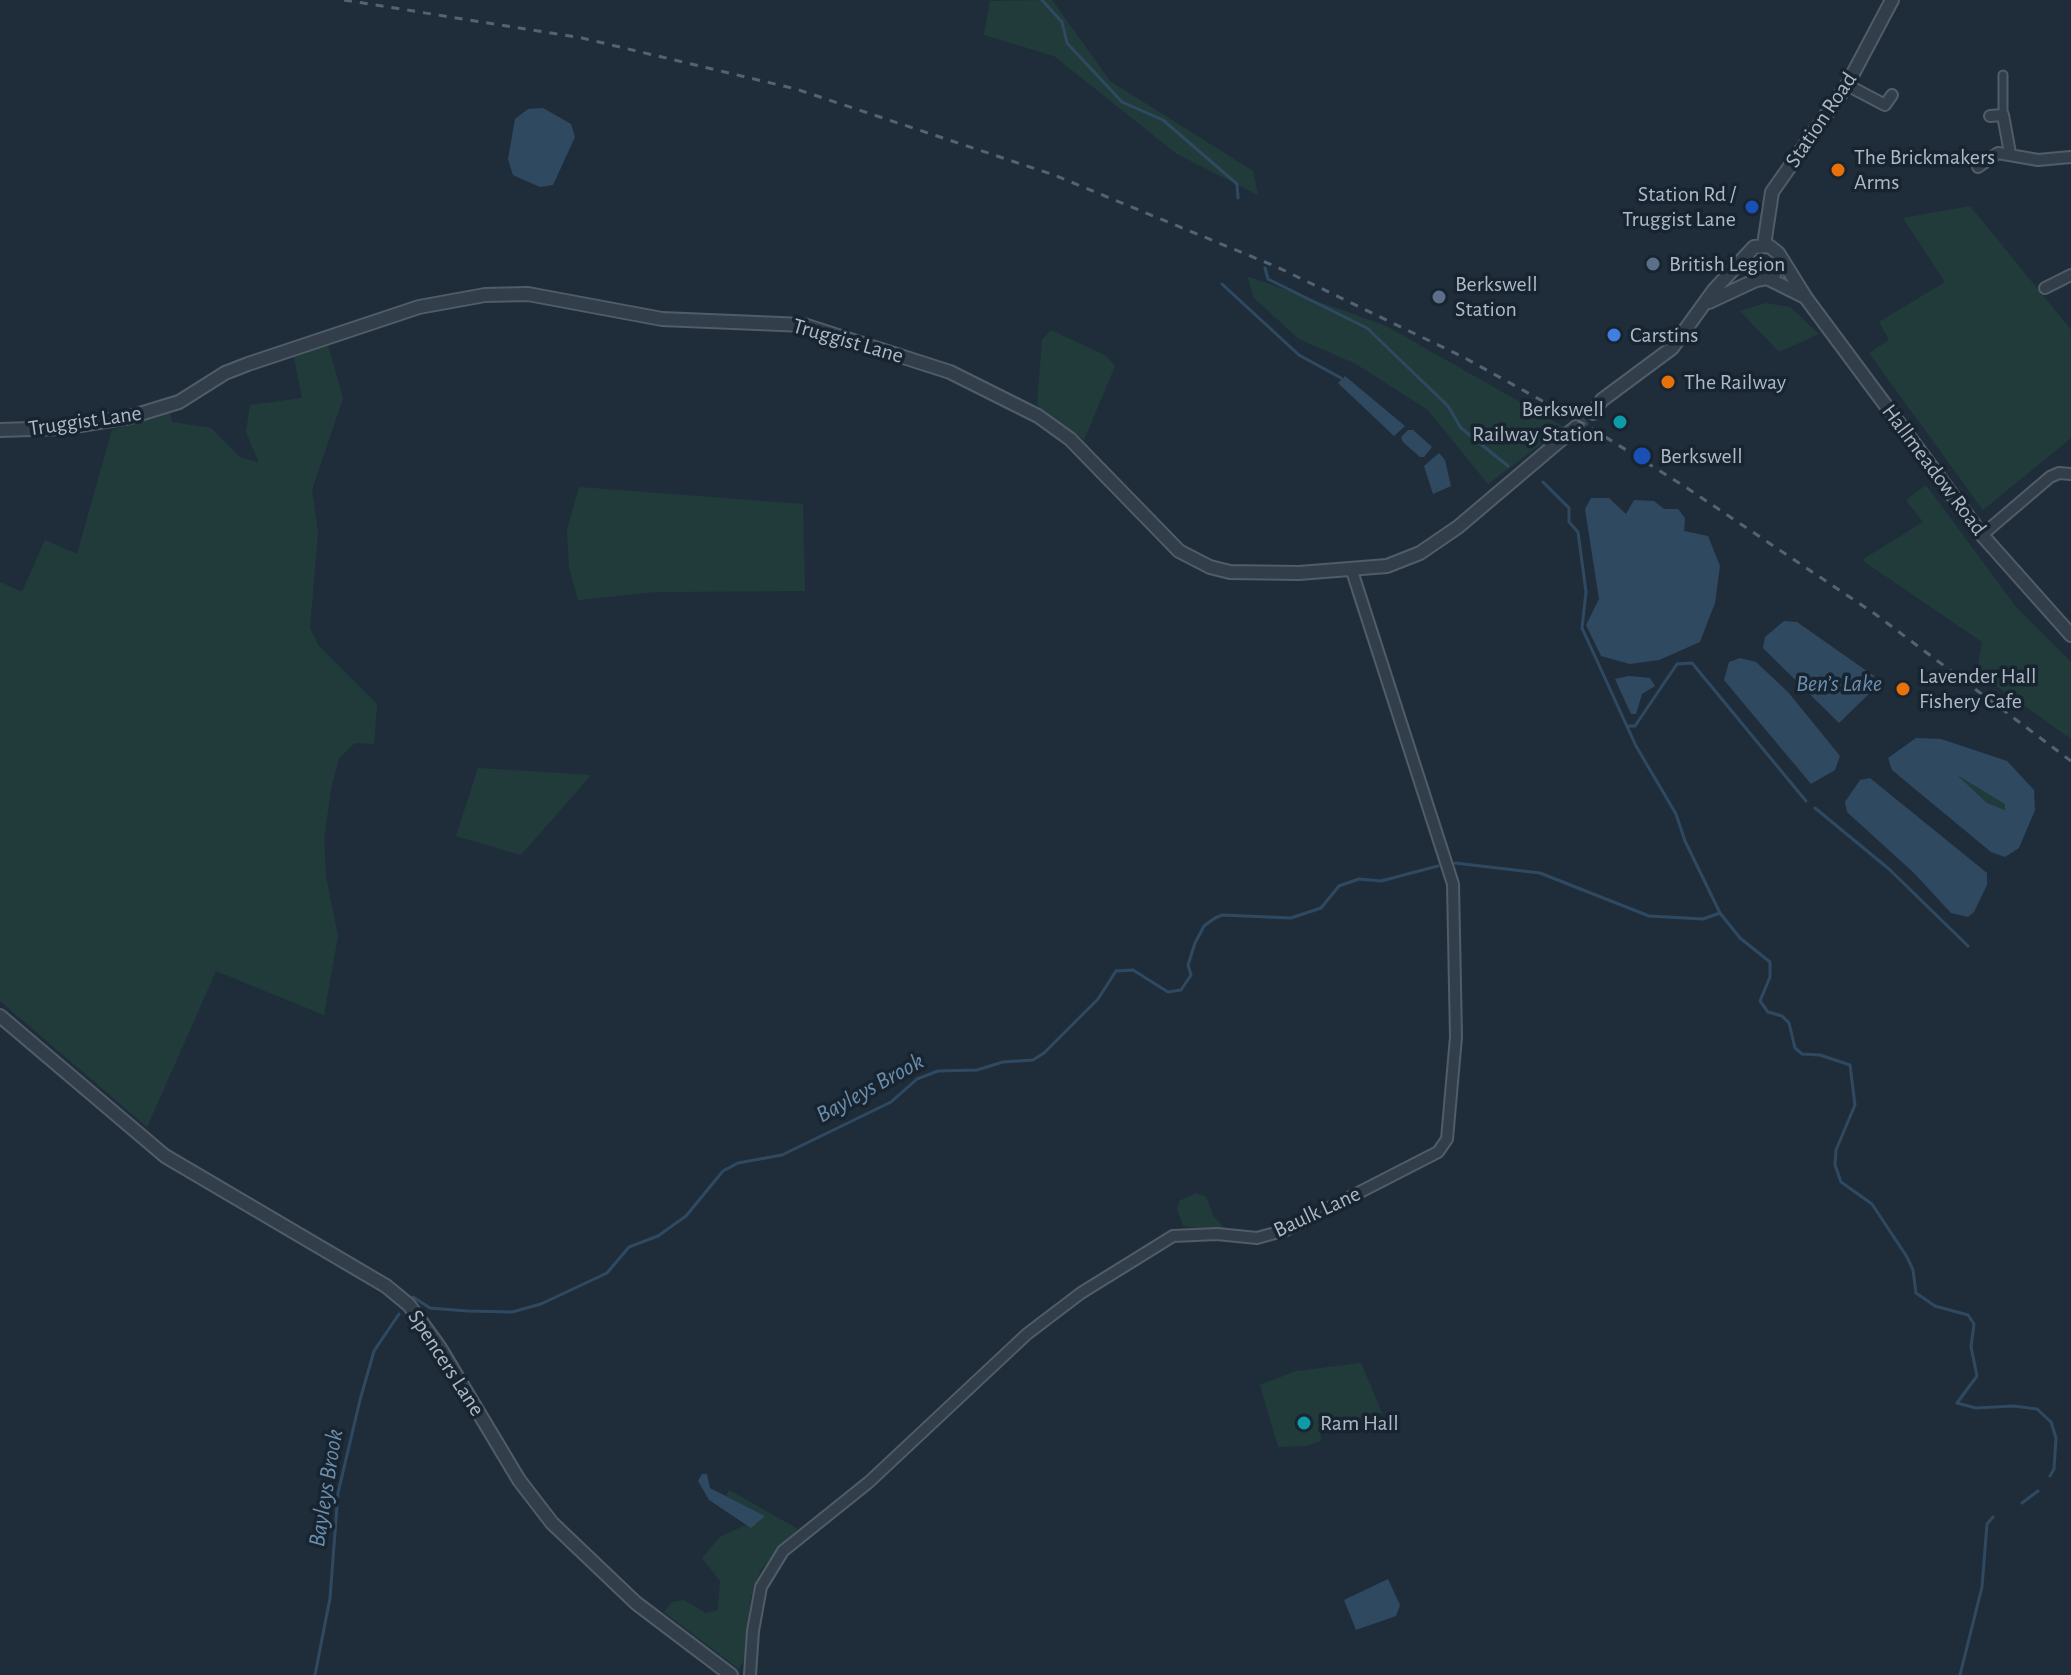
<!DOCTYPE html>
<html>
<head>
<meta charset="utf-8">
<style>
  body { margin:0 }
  canvas { display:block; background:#1f2d3a }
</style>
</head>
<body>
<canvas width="2071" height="1675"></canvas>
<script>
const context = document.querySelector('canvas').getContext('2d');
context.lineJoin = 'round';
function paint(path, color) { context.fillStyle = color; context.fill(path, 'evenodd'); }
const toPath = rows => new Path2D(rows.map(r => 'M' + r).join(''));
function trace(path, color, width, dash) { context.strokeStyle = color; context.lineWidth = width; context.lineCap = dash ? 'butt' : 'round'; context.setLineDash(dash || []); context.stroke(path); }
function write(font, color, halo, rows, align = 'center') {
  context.font = font + ' "Alegreya Sans",sans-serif'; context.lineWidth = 7; context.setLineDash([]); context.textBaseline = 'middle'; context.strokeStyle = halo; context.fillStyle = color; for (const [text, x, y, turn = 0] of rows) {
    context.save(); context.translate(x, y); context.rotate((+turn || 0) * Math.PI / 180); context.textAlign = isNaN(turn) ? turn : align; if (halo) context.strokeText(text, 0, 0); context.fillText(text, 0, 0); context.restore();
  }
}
const green = toPath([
  [1052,0,1110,81,1253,171,1258,195,1177,154,1054,56,984,35,990,1],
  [1970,206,2071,330,2071,438,1983,510,1869,353,1889,340,1879,322,1945,282,1903,218],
  [1247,276,1386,326,1564,427,1488,484,1428,410,1356,364,1299,339,1254,298],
  [1765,303,1790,307,1819,334,1779,352,1740,311],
  [1051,330,1106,356,1115,366,1084,440,1037,405,1042,340],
  [328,345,343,398,312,490,318,532,310,628,318,645,377,704,374,744,355,743,339,758,331,789,324,839,326,877,338,936,324,1015,216,971,147,1127,0,1001,0,582,22,592,45,540,77,554,112,430,170,412,172,422,211,428,240,457,259,463,246,432,250,405,302,398,294,357],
  [1926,485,2016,607,2071,662,2071,739,1977,672,1982,642,1862,560,1923,522,1906,500],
  [579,487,803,504,805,591,656,592,578,600,569,567,567,530],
  [478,768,591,775,521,855,456,836],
  [1960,775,2006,804,2005,810,1987,803,1957,778],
  [1196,1193,1206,1197,1214,1217,1228,1232,1183,1226,1177,1209,1179,1201],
  [1361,1363,1382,1413,1320,1428,1321,1441,1306,1446,1278,1447,1260,1385,1296,1371],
  [729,1490,798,1529,761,1569,751,1597,745,1658,739,1669,664,1612,672,1602,684,1600,706,1613,718,1610,720,1581,702,1558,720,1537,765,1516,726,1496]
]);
const water = toPath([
  [543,108,571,124,575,137,553,185,540,187,513,175,508,159,515,119,528,109],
  [1345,376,1405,426,1394,436,1338,383],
  [1408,430,1413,430,1432,447,1424,457,1420,457,1403,442,1401,437],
  [1439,453,1445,460,1451,486,1433,494,1424,466],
  [1591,498,1609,498,1626,514,1634,500,1654,501,1664,509,1678,509,1685,518,1684,531,1708,536,1720,566,1715,603,1700,642,1659,660,1630,664,1601,656,1586,625,1599,599,1585,509],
  [1784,621,1797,622,1874,676,1876,687,1839,723,1763,648,1765,637],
  [1740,658,1756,662,1788,692,1840,756,1835,770,1811,784,1724,680,1729,662],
  [1629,676,1650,678,1655,686,1642,694,1636,714,1631,714,1615,679],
  [1916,738,1941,739,2007,761,2034,790,2035,810,2019,848,2005,857,1991,852,1892,770,1888,758],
  [1957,775,2005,804,2005,810,1987,803],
  [1870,778,1987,873,1987,885,1974,912,1968,917,1951,913,1914,873,1847,812,1845,802,1860,780],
  [702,1474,707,1474,710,1488,765,1516,751,1528,709,1500,698,1481],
  [1388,1579,1400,1605,1396,1616,1356,1630,1344,1600]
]);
const stream = toPath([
  [1042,0,1062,22,1067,43,1122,102,1163,120,1237,184,1238,198],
  [1265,268,1268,279,1367,328,1448,406,1461,428,1508,466],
  [1222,284,1299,355,1341,378],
  [1543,482,1569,508,1569,522,1578,532,1586,592,1582,628,1636,746,1676,814,1685,841,1720,913,1740,938,1770,962,1770,977,1760,1001,1768,1012,1782,1016,1789,1023,1795,1048,1802,1054,1820,1055,1850,1065,1855,1105,1836,1150,1835,1165,1841,1182,1872,1204,1907,1257,1913,1270,1916,1293,1935,1306,1968,1315,1974,1324,1971,1347,1977,1376,1957,1403,1976,1408,2014,1406,2037,1409,2051,1422,2056,1438,2054,1469,2050,1476],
  [1627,726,1635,726,1677,664,1692,663,1806,801],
  [1815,808,1889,869,1968,946],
  [1455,863,1540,873,1649,916,1703,919,1720,913],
  [413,1297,430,1308,467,1311,512,1312,541,1304,607,1273,629,1247,658,1236,686,1216,723,1171,738,1163,782,1155,891,1102,917,1079,938,1071,977,1070,1003,1062,1033,1060,1044,1053,1098,999,1116,971,1133,970,1168,992,1181,990,1191,975,1188,965,1195,943,1204,926,1215,918,1222,915,1291,918,1321,908,1339,886,1359,879,1381,881,1438,866],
  [2022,1503,2038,1491],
  [315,1675,330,1598,338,1493,360,1400,374,1351,399,1314],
  [1960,1675,1982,1587,1987,1524,1993,1517]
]);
const tertiaryTunnel = toPath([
  [1576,427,1593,413]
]);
const pedestrian = toPath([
  [2003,115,2003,75]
]);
const minor = toPath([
  [1847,85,1885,105,1892,95],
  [1990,116,2003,115,2010,153],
  [1978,167,1998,153,2038,160,2071,157],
  [2045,288,2071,275],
  [1982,535,2050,477,2059,473,2071,474],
  [750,1675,753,1631,761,1587,783,1551,869,1482,1027,1334,1081,1293,1173,1236,1217,1234,1257,1238,1286,1230,1438,1152,1447,1139,1456,1037,1453,884,1352,571]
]);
const tertiary = toPath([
  [1764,245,1772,192,1847,85,1892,0],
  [1769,279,1803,296],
  [1709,302,1756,280,1773,277,1780,259],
  [1593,413,1602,400,1672,348,1714,290,1754,247,1769,246,1778,253,1806,298,1982,535,2071,635],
  [0,430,62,428,130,417,179,402,225,373,248,364,419,307,485,295,528,294,662,319,804,325,950,372,1038,416,1070,439,1179,551,1210,567,1230,572,1299,573,1387,566,1420,553,1458,527,1576,427],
  [0,1016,165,1156,386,1286,409,1305,440,1348,519,1480,552,1523,636,1603,731,1675]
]);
const rail = toPath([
  [344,0,582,38,796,89,1054,175,1277,267,1465,358,1591,428,1687,488,1875,614,2071,761]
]);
const markers = [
  [1838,170,8,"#e8710a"],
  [1752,207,8,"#1a4fb4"],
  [1653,264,8,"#5c6f8a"],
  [1439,297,8,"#5c6f8a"],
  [1614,335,8,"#3f7fe0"],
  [1668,382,8,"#e8710a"],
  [1620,422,8,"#0f9aa8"],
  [1642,456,10,"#1a4fb4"],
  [1903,689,8,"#e8710a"],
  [1304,1423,8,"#0f9aa8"]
];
const streetNames = [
  ["Station Road",1821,120,-56],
  ["Truggist Lane",848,341,16],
  ["Truggist Lane",85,421,-8],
  ["Hallmeadow Road",1934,470,53],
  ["Baulk Lane",1317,1212,-25],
  ["Spencers Lane",446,1363,57]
];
const poiNames = [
  ["The Brickmakers",1854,157],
  ["Arms",1854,182],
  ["Station Rd /",1736,194,"right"],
  ["Truggist Lane",1736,219,"right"],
  ["British Legion",1669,264],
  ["Berkswell",1455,284],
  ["Station",1455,309],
  ["Carstins",1630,335],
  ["The Railway",1684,382],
  ["Berkswell",1604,409,"right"],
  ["Railway Station",1604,434,"right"],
  ["Berkswell",1660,456],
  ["Lavender Hall",1919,676],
  ["Fishery Cafe",1919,701],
  ["Ram Hall",1320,1423]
];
const waterNames = [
  ["Ben’s Lake",1839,684],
  ["Bayleys Brook",870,1088,-29],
  ["Bayleys Brook",326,1488,-81]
];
paint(green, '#213b3b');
paint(water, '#2f4961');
trace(stream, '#2f4961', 3);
trace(tertiaryTunnel, '#34424f', 12, [12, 6]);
trace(pedestrian, '#505c68', 11);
trace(minor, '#505c68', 14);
trace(tertiary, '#505c68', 16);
trace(pedestrian, '#323f4a', 7);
trace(minor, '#323f4a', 10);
trace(tertiary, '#323f4a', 12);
trace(rail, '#546372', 3, [8, 8]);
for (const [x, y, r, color] of markers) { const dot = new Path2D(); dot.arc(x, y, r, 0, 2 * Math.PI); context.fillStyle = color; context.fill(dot); trace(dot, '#18242f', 3); }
write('22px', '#adb9c7', '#18242f', streetNames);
write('22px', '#adb9c7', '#18242f', poiNames, 'left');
write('italic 24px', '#6a8eae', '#18242f', waterNames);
</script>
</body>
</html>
